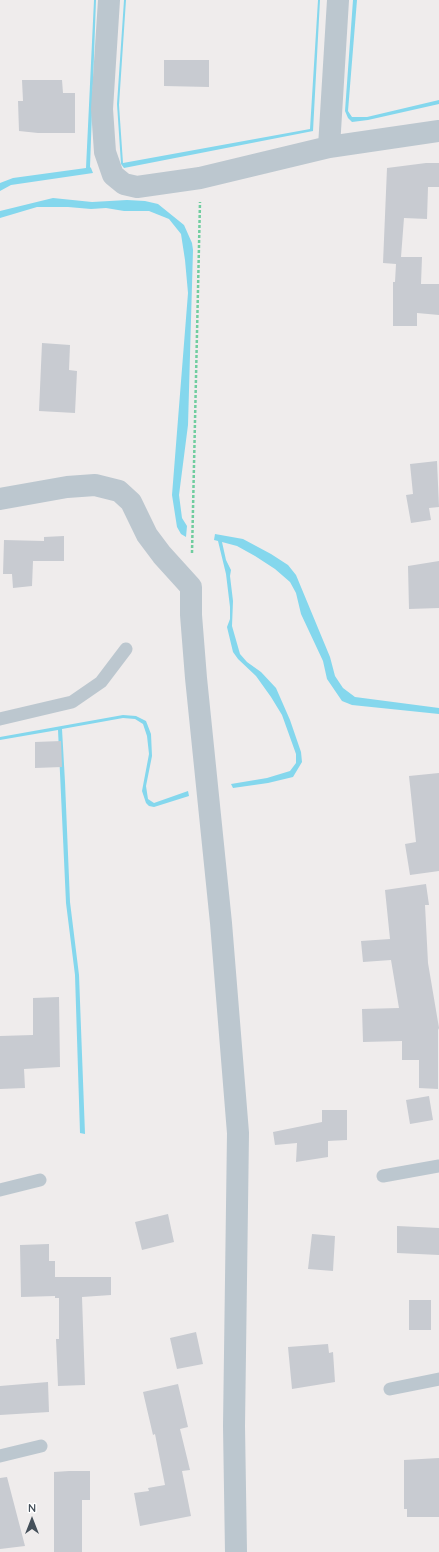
<!DOCTYPE html>
<html>
<head>
<meta charset="utf-8">
<style>
  body { margin:0 }
  #map { position:relative; width:439px; height:1552px; overflow:hidden; background:#efecec; font-family:Quicksand,sans-serif }
  canvas { display:block }
  .north { position:absolute; left:12px; top:1500px; width:40px; height:40px; -webkit-text-stroke:3px #fff; paint-order:stroke; rotate:0deg; font-size:11px; font-weight:700; line-height:16px; text-align:center; color:#444f59 }
  .north::after { content:''; display:block; margin:auto; width:14px; height:18px; background:#444f59; clip-path:polygon(50% 0,100% 100%,50% 72%,0 100%) }
</style>
</head>
<body>
<div id="map">
<canvas width="439" height="1552"></canvas>
<div class="north">N</div>
</div>
<script>
const context = document.querySelector('canvas').getContext('2d');
context.lineJoin = 'round';
function paint(path, color) { context.fillStyle = color; context.fill(path, 'evenodd'); }
const toPath = rows => new Path2D(rows.map(r => 'M' + r).join(''));
function trace(path, color, width, dash) { context.strokeStyle = color; context.lineWidth = width; context.lineCap = dash ? 'butt' : 'round'; context.setLineDash(dash || []); context.stroke(path); }
const water = toPath([
  [94,0,96,0,90,167,91,168,93,173,11,185,0,191,0,183,13,178,86,168],
  [124,0,126,0,119,105,123,163,310,129,318,0,320,0,313,131,124,168,121,164,117,104],
  [353,0,357,0,348,111,352,117,367,117,439,100,439,104,368,120,352,122,348,118,345,111],
  [53,198,92,202,127,200,145,201,158,204,184,225,192,243,193,250,188,425,179,495,182,518,187,526,186,537,181,534,177,527,172,495,188,293,185,260,181,234,169,219,149,211,124,211,106,208,91,209,68,207,37,207,0,218,0,211],
  [215,534,243,539,271,554,288,565,296,575,330,657,335,676,343,688,355,697,439,708,439,714,352,705,342,701,327,679,323,661,301,614,296,593,290,582,275,569,255,556,237,546,222,542,226,560,231,570,230,576,233,601,232,626,240,654,247,662,261,672,276,688,290,720,301,752,302,762,293,777,268,783,233,788,231,784,267,778,290,771,296,763,296,754,282,715,271,697,256,676,238,659,233,652,227,627,230,619,230,607,226,574,218,541,214,540],
  [123,715,136,716,146,721,151,734,152,756,146,786,148,799,154,803,188,791,189,796,154,807,149,806,146,803,142,791,149,754,147,736,143,724,135,719,123,718,62,729,65,782,70,902,79,975,85,1134,80,1133,75,975,66,903,58,730,0,740,0,737]
]);
const building = toPath([
  [164,60,209,60,209,87,164,86],
  [22,80,62,80,63,93,75,93,75,133,38,133,19,131,18,101,23,101],
  [426,163,439,163,439,187,428,187,427,219,404,218,401,257,422,257,421,284,439,284,439,315,417,313,417,326,393,326,393,282,395,282,396,264,383,263,387,168],
  [42,343,70,345,69,370,77,371,75,413,39,411],
  [437,461,439,507,429,508,431,520,411,523,406,495,413,494,410,464],
  [64,536,64,561,33,561,32,586,13,588,12,574,3,574,4,540,44,541,44,537],
  [439,561,439,608,409,609,408,566],
  [61,741,62,767,35,768,35,742],
  [439,773,439,871,410,875,405,844,416,842,409,776],
  [426,884,429,905,425,905,428,963,439,1028,438,1030,438,1089,419,1088,419,1060,402,1060,402,1041,363,1042,362,1009,399,1008,391,960,363,962,361,941,390,939,385,890],
  [59,997,60,1067,24,1069,25,1088,0,1089,0,1036,33,1035,33,998],
  [429,1096,433,1120,410,1124,406,1100],
  [322,1110,347,1110,347,1140,328,1141,328,1157,296,1162,297,1143,275,1145,273,1132,322,1122],
  [168,1214,174,1242,142,1250,135,1222],
  [397,1226,439,1228,439,1255,397,1253],
  [312,1234,335,1236,333,1271,308,1269],
  [49,1244,49,1261,55,1261,55,1277,111,1277,111,1295,82,1297,85,1385,58,1386,56,1339,59,1339,59,1298,55,1298,55,1296,21,1297,20,1245],
  [409,1300,431,1300,431,1330,409,1330],
  [196,1332,203,1364,177,1369,170,1338],
  [328,1344,329,1353,333,1352,335,1382,292,1389,288,1347],
  [48,1382,49,1412,0,1415,0,1386],
  [178,1384,188,1427,180,1429,190,1470,182,1471,191,1516,140,1526,134,1493,149,1491,148,1488,165,1485,155,1434,153,1435,143,1392],
  [439,1458,439,1517,407,1517,407,1509,404,1509,404,1460],
  [69,1471,90,1471,90,1500,82,1500,82,1552,54,1552,54,1472],
  [7,1477,25,1546,0,1549,0,1478]
]);
const path = toPath([
  [192,553,200,202]
]);
const lane = toPath([
  [0,719,72,702,101,682,126,649],
  [383,1176,439,1166],
  [0,1190,40,1180],
  [390,1389,439,1379],
  [0,1456,41,1446]
]);
const street = toPath([
  [109,0,102,109,105,152,113,175,124,184,137,187,200,178,329,147,439,131],
  [329,147,338,0],
  [0,499,67,487,95,485,119,491,131,502,147,535,162,555,191,587,191,615,196,678,221,923,238,1133,234,1426,236,1552]
]);
paint(water, '#84d7ed');
paint(building, '#c8cbd1');
trace(path, '#70cd9f', 2.5, [3, 2]);
trace(lane, '#bcc7cf', 13);
trace(street, '#bcc7cf', 22);
</script>
</body>
</html>
